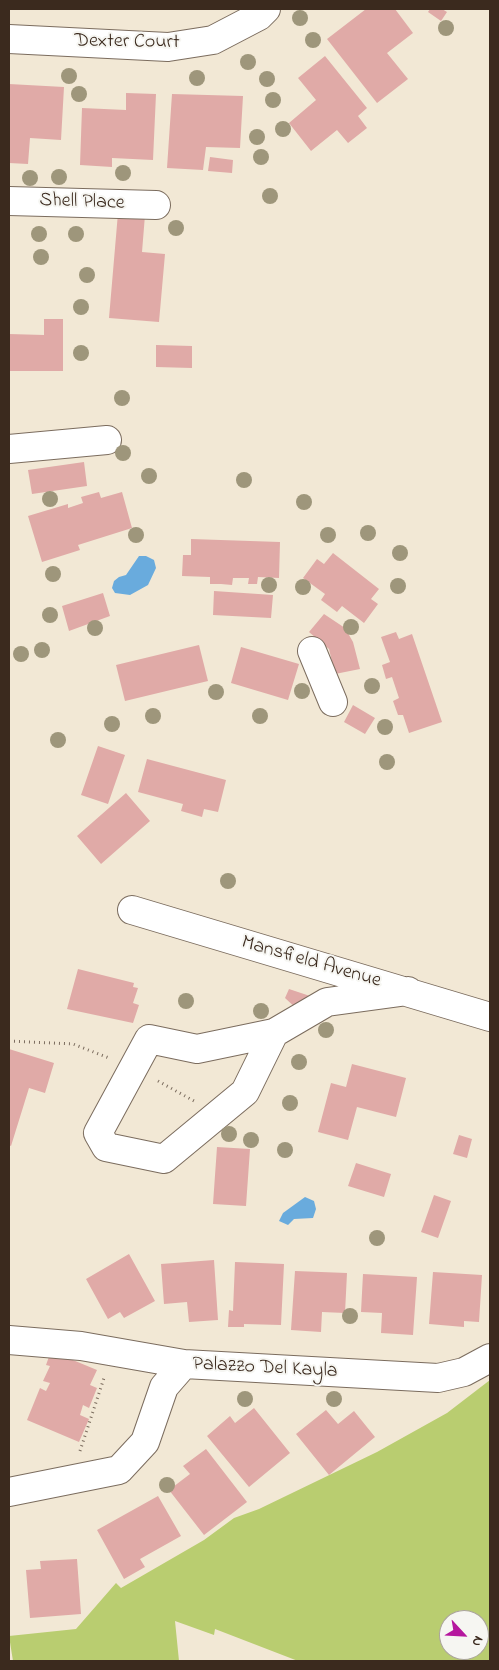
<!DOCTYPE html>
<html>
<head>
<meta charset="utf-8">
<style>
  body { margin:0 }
  #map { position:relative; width:499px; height:1670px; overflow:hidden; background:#f2e8d5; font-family:"Indie Flower",sans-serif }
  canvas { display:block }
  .frame { position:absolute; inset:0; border:10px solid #3b2a1e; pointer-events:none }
  .north { position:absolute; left:439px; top:1610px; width:50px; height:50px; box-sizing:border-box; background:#f6f6f2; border:1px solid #aba49d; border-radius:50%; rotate:115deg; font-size:14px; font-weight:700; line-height:20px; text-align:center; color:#3b2a1e }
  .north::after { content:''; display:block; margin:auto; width:18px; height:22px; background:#b5179e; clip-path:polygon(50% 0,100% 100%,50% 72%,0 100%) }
</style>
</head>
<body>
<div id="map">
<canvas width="499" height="1670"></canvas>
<div class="frame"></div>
<div class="north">N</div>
</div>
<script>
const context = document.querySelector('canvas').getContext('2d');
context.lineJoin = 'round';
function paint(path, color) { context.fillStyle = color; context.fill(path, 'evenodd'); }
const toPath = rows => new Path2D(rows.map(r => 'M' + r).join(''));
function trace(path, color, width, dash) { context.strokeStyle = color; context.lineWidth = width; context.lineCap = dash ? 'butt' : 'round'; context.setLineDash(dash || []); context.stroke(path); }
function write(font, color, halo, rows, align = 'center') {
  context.font = font + ' "Indie Flower",sans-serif'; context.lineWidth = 4; context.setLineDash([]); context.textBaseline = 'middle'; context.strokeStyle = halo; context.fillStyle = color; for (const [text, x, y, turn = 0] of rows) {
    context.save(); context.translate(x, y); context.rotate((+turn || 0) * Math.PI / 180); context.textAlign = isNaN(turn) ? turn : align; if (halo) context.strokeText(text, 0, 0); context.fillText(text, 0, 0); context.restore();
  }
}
const green = toPath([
  [490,1380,490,1661,298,1661,215,1629,214,1635,175,1621,179,1661,13,1661,9,1636,76,1629,116,1583,121,1588,204,1540,234,1518,259,1509,377,1452,447,1413],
  [449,1620,479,1620,479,1650,449,1650]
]);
const water = toPath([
  [139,556,146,556,154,560,156,568,148,585,130,595,115,593,112,588,114,581,119,577,126,575],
  [305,1197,314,1201,316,1209,313,1218,294,1219,288,1225,279,1221,283,1213]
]);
const building = toPath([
  [366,9,395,9,413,33,387,53,408,79,377,103,327,39],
  [430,9,442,9,447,12,441,21,428,12],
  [325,56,367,108,358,116,367,128,348,143,337,130,311,151,289,123,316,100,298,78],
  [9,84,64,87,61,140,30,138,28,164,9,163],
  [126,93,156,94,153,160,112,158,112,167,80,165,82,108,126,110],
  [172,94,243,96,240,148,206,147,203,170,167,168],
  [210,157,233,160,232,173,208,171],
  [118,213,145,215,142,252,165,254,159,322,109,318],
  [44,319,63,319,63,371,9,371,9,334,44,335],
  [156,345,192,346,192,368,156,367],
  [84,462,87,486,32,494,28,470],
  [99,492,101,498,122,492,132,528,78,545,80,550,42,562,28,516,68,504,68,508,83,503,81,497],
  [191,539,280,542,279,578,258,577,257,584,248,584,249,578,233,578,232,585,221,584,210,584,210,577,182,576,183,555,191,555],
  [333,553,379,589,371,599,378,604,364,623,342,606,337,612,321,600,325,594,303,578,317,559,324,564],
  [214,591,273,595,271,618,213,615],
  [103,593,110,616,69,631,62,606],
  [324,614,345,628,353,642,360,669,335,674,329,649,309,632],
  [396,632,399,639,412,634,442,722,409,733,403,715,398,715,393,701,399,698,392,677,386,679,382,665,390,662,381,637],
  [199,645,208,681,125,701,116,665],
  [241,647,299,664,288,700,231,683],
  [353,705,375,718,365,734,344,722],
  [98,746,125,755,108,804,81,795],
  [147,759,226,780,218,812,204,809,202,817,181,811,183,804,138,792],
  [126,793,150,821,101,864,77,836],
  [78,969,134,983,133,987,138,988,133,1003,139,1005,133,1023,67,1009],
  [289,989,316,998,298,1010,285,998],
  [9,1049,54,1063,45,1093,29,1088,11,1146,9,1145],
  [352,1064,406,1078,396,1117,357,1107,348,1140,318,1132,331,1083,346,1087],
  [459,1135,472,1139,467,1158,453,1154],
  [217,1147,250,1149,246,1206,213,1204],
  [356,1163,391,1174,384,1197,348,1186],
  [434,1195,451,1201,438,1238,421,1232],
  [129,1254,155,1301,124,1318,120,1312,108,1319,86,1279],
  [214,1260,218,1320,189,1322,187,1302,164,1304,161,1264],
  [235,1262,284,1264,281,1325,244,1324,244,1327,228,1327,229,1310,233,1311],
  [295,1271,347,1273,345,1313,322,1312,321,1332,291,1330],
  [433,1272,482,1275,479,1322,464,1321,464,1327,429,1324],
  [363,1274,417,1277,413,1335,381,1333,382,1313,361,1312],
  [51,1351,97,1370,90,1385,97,1388,89,1408,83,1405,80,1415,89,1419,79,1442,27,1420,40,1388,46,1391,50,1383,43,1381,50,1366,46,1365],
  [254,1408,290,1453,249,1487,207,1436,230,1416,235,1423],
  [326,1410,338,1424,354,1411,375,1437,329,1475,296,1434],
  [206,1449,247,1502,204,1535,169,1490,190,1474,183,1466],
  [158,1496,181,1536,140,1559,145,1567,124,1579,97,1530],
  [77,1559,81,1614,30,1618,26,1570,41,1569,40,1561]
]);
const path = toPath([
  [9,1041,73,1044,109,1058],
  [158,1081,194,1101],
  [80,1451,104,1378]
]);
const minor = toPath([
  [9,39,168,47,213,40,259,16,266,9],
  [9,201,156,205],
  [9,449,107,440],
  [312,651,333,702],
  [132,910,490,1017],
  [274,1033,197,1049,149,1039,98,1133,106,1147,164,1159,245,1092,274,1033,327,1002,408,991],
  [9,1340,81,1346,184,1364],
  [9,1492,119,1470,145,1442,164,1387,184,1364,438,1378,464,1372,490,1358]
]);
const trees = [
  [300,18],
  [446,28],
  [313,40],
  [248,62],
  [69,76],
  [197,78],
  [267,79],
  [79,94],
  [273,100],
  [283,129],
  [257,137],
  [261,157],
  [123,173],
  [59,177],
  [30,178],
  [270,196],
  [176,228],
  [39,234],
  [76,234],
  [41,257],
  [87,275],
  [81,307],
  [81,353],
  [122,398],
  [123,453],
  [149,476],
  [244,480],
  [50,499],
  [304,502],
  [368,533],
  [136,535],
  [328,535],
  [400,553],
  [53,574],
  [269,585],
  [398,586],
  [303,587],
  [50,615],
  [351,627],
  [95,628],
  [42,650],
  [21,654],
  [372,686],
  [302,691],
  [216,692],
  [153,716],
  [260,716],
  [112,724],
  [385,727],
  [58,740],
  [387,762],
  [228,881],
  [186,1001],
  [261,1011],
  [326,1030],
  [299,1062],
  [290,1103],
  [229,1134],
  [251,1140],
  [285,1150],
  [377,1238],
  [350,1316],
  [245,1399],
  [334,1399],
  [167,1485]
];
const streetNames = [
  ["Dexter Court",127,43,1],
  ["Shell Place",82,203,2],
  ["Mansfield Avenue",311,963,16],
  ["Palazzo Del Kayla",265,1369,3]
];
paint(green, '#b9cd70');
paint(water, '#69abdd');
paint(building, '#e0aaa7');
trace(minor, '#7b6c5e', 30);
trace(path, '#7b6c5e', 3, [1, 4]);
trace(minor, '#fff', 28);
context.fillStyle = '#9e967b';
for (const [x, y] of trees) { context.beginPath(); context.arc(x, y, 8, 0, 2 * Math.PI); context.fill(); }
write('20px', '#3b2a1e', '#f6f6f2', streetNames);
</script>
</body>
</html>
